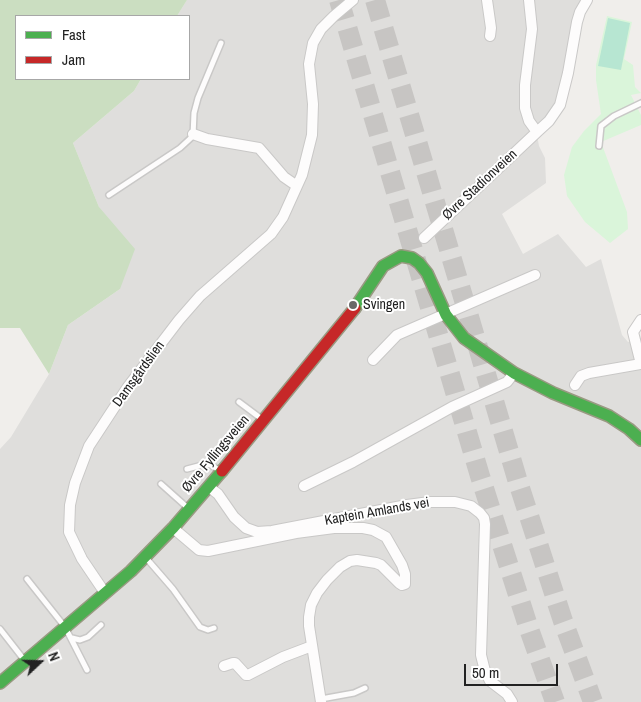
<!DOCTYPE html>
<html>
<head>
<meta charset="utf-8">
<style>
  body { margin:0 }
  #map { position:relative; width:641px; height:702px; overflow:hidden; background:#f0eeeb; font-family:"Archivo Narrow",sans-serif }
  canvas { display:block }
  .legend { position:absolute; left:15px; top:15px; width:175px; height:65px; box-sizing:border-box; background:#fff; border:1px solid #a7a7a7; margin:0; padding:6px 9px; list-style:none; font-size:15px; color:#222 }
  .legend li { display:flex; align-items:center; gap:10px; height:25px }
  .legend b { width:25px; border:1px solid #a7a7a7 }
  .north { position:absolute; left:15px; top:637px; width:50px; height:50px; -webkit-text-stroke:4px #fff; paint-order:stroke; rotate:69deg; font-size:14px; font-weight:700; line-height:20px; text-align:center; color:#222 }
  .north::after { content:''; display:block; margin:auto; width:18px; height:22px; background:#222; clip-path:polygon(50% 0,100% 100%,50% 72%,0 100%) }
  .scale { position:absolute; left:464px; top:664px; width:94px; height:22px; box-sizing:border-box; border:2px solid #222; border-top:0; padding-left:6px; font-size:15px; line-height:18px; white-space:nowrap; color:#222; -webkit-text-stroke:4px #fff; paint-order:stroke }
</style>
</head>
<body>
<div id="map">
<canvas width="641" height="702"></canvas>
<ul class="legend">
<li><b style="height:6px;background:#4caf50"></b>Fast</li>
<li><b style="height:6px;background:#c62828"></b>Jam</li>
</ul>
<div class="north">N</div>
<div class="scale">50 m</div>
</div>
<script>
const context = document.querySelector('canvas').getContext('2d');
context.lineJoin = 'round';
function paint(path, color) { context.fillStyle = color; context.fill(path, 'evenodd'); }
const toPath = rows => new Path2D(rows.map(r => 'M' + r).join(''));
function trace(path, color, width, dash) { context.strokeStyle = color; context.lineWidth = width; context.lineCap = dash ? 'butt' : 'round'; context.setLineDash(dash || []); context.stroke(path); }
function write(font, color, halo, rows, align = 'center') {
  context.font = font + ' "Archivo Narrow",sans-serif'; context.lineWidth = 4; context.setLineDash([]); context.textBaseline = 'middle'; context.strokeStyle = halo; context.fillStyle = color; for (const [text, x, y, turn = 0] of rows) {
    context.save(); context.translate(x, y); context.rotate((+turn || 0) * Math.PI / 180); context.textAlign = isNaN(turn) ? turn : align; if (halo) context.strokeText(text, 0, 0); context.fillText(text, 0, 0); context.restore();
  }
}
const residential = toPath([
  [187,0,585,0,561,101,536,130,539,146,545,158,546,183,502,214,523,254,558,234,586,267,601,259,622,335,628,342,641,338,641,702,0,702,0,449,11,437,49,374,68,325,120,289,99,207,73,143,134,91,141,79,189,79,189,16,177,16]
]);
const forest = toPath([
  [0,0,187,0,177,16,16,16,16,79,141,79,134,91,73,143,99,207,135,249,120,289,68,325,49,374,20,328,0,328]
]);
const park = toPath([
  [607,16,632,22,624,59,633,65,635,87,641,93,631,95,641,115,641,125,601,142,627,212,628,229,610,243,585,222,567,196,564,175,572,147,584,131,601,114,596,80,596,65]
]);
const pitch = toPath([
  [608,18,630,23,621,70,598,66]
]);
const highwayTunnel = toPath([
  [339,0,480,476,529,629,555,702],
  [375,0,518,482,563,621,593,702]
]);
const lane = toPath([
  [599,146,601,126,614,116,641,103],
  [109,195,180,148,193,136,194,113,198,98,221,43],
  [239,402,263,420],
  [187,469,206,464,211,465,219,470],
  [161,484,189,509],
  [147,559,173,589,200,627,208,630,214,628],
  [27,579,65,627,87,670],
  [0,629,25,661],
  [72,638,80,640,88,637,101,625],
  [321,699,354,693,365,688]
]);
const street = toPath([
  [487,0,491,28,490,36],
  [537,132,549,121,560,105,568,73,577,22,580,12,587,0],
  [193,134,207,139,259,148,284,177,297,186],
  [424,238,537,132,529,121,525,108,525,85,532,29,529,0],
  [373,360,397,335,535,275],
  [575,385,581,376,589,373,641,364,633,332,641,320],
  [304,486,353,462,452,407,507,382,514,373],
  [209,487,218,494,234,517,246,528,257,532,272,531,407,505,430,502,455,502,471,506,480,513,484,518,485,524,481,655,485,671,490,681,507,694,512,702],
  [173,528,199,550,208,551,296,533,334,528,363,528,373,530,386,537,402,565,405,574,405,584,402,585,399,583,381,565,376,563,357,560,350,561,340,567,327,580,317,593,311,605,309,617,309,626,321,702],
  [105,593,82,559,69,532,70,505,75,483,89,446,127,388,179,320,200,296,271,234,283,217,302,175,312,135,313,104,309,64,313,43,321,29,334,16,353,0],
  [224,666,233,663,235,663,246,675,248,675,283,657,312,646]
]);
const fast = toPath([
  [355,308,383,266,401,256,412,258,419,263,427,273,446,315,464,338,514,373,553,393,609,416,629,429,641,440],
  [0,683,131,571,173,528,222,471]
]);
const jam = toPath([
  [222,471,355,308]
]);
const markers = [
  [353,305,5,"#6a6968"]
];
const streetNames = [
  ["Øvre Stadionveien",480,185,-43],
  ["Damsgårdslien",139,374,-54],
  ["Øvre Fyllingsveien",216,454,-50],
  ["Kaptein Amlands vei",377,512,-10]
];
const poiNames = [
  ["Svingen",363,305]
];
paint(residential, '#dfdedc');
paint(forest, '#cbdec1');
paint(park, '#daf5da');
paint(pitch, '#b7e6d2');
trace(highwayTunnel, '#c7c5c3', 20, [20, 10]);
trace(lane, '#c9c8c7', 8);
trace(street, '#c9c8c7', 12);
trace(fast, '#999a82', 14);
trace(jam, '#999a82', 14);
trace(lane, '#fdfcfc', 5);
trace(street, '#fdfcfc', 10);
trace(fast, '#4caf50', 11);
trace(jam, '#c62828', 11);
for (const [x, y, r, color] of markers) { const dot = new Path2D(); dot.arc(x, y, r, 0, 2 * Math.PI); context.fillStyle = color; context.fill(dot); trace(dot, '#fff', 2); }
write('14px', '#222', '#fff', streetNames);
write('14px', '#222', '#fff', poiNames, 'left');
</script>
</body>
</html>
